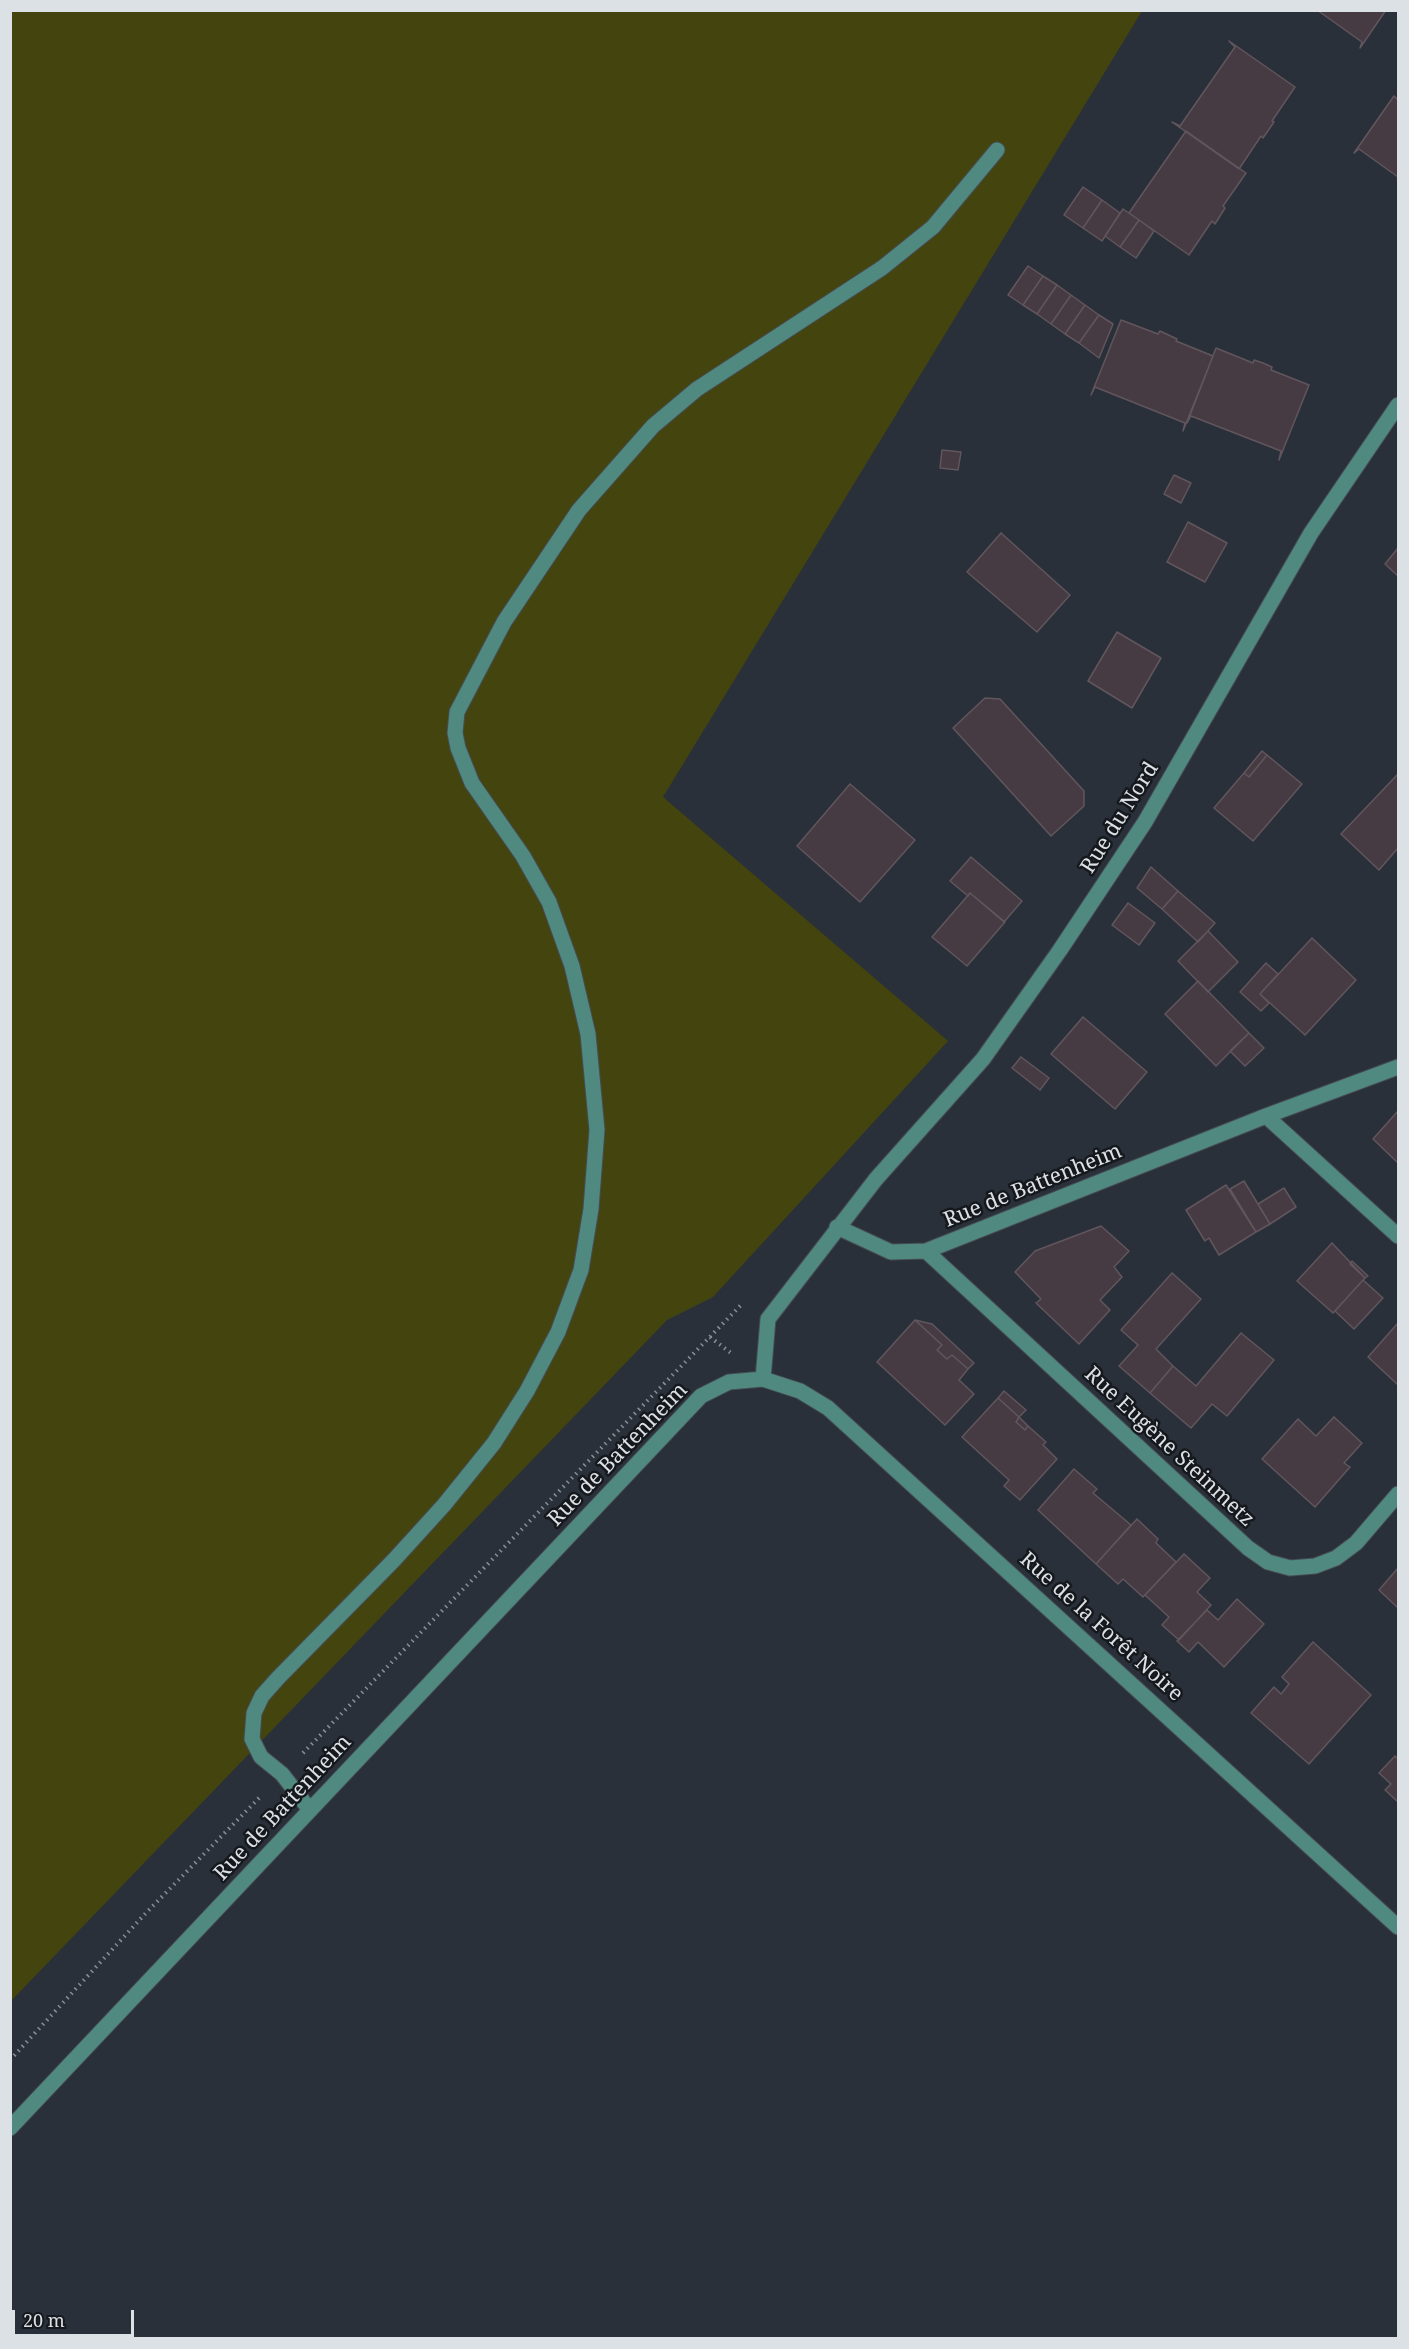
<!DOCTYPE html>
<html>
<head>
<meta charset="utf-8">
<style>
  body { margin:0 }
  #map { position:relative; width:1409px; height:2349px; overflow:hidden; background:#293039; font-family:"Noto Serif",serif }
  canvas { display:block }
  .frame { position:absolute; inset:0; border:12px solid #dce1e6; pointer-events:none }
  .scale { position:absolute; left:12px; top:2310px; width:122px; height:27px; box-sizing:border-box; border:3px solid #dce1e6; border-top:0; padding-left:8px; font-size:18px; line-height:21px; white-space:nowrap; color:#dce1e6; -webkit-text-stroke:4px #15181c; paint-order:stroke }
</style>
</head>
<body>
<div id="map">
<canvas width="1409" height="2349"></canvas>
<div class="frame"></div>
<div class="scale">20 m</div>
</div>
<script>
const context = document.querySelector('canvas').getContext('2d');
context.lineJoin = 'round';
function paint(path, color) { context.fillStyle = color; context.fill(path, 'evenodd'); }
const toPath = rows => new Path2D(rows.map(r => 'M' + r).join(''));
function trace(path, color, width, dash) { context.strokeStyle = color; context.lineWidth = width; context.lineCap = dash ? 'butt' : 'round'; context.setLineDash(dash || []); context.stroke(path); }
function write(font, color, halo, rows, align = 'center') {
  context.font = font + ' "Noto Serif",serif'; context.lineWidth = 5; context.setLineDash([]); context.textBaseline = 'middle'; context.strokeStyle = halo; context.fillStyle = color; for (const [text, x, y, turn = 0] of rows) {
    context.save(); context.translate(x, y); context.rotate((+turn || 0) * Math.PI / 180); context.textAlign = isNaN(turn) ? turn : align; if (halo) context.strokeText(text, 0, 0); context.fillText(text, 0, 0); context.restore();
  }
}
const green = toPath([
  [11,11,1142,11,663,797,948,1041,713,1297,667,1320,11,2001]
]);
const building = toPath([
  [1317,10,1386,10,1360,48,1362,42,1317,10],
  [1229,41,1295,87,1272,121,1274,122,1263,138,1261,136,1239,169,1172,122,1180,126,1235,47,1229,41],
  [1394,96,1398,100,1398,177,1359,149,1354,153,1394,96],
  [1186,131,1246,173,1223,206,1225,208,1215,224,1212,221,1189,255,1129,213,1186,131],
  [1083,187,1102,200,1083,228,1064,215,1083,187],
  [1102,200,1120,213,1102,241,1083,228,1102,200],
  [1123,209,1139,220,1120,247,1105,236,1123,209],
  [1139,220,1154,231,1136,258,1120,247,1139,220],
  [1028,266,1043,276,1023,305,1008,295,1028,266],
  [1043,276,1057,285,1037,314,1023,305,1043,276],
  [1057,285,1071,295,1051,324,1037,314,1057,285],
  [1071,295,1085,305,1065,334,1051,324,1071,295],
  [1085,305,1099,315,1079,343,1065,334,1085,305],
  [1099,315,1113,324,1099,358,1079,343,1099,315],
  [1121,320,1158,334,1160,331,1177,339,1176,341,1213,356,1183,431,1185,423,1095,387,1091,395,1121,320],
  [1216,348,1253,363,1254,360,1263,363,1272,367,1271,370,1309,385,1279,460,1281,451,1191,416,1187,423,1216,348],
  [942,450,961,452,958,470,940,468,942,450],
  [1174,475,1191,483,1181,503,1164,494,1174,475],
  [1188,522,1227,543,1205,582,1167,562,1188,522],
  [1001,533,1070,595,1037,632,967,572,1001,533],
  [1398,548,1398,576,1385,564,1398,548],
  [1117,632,1161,658,1132,708,1088,681,1117,632],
  [985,698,1000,699,1084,791,1084,806,1051,836,953,728,985,698],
  [1262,751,1267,755,1249,777,1244,773,1262,751],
  [1267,755,1302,784,1253,841,1214,808,1244,773,1249,777,1267,755],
  [1398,774,1398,848,1379,870,1341,834,1398,774],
  [850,784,915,840,860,902,797,846,850,784],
  [971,857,1022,901,1004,922,970,893,968,896,950,881,971,857],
  [1151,867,1178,891,1162,909,1137,888,1151,867],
  [1178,891,1215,923,1198,942,1162,909,1178,891],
  [970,893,1005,922,967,966,932,937,970,893],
  [1128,903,1155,923,1139,945,1112,925,1128,903],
  [1208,931,1238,962,1208,992,1178,961,1208,931],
  [1312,938,1356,980,1305,1035,1260,994,1312,938],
  [1266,963,1278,974,1260,994,1269,1003,1261,1011,1240,992,1266,963],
  [1198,981,1249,1033,1216,1066,1165,1014,1198,981],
  [1083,1017,1147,1072,1115,1109,1051,1054,1083,1017],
  [1249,1033,1264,1048,1245,1066,1230,1051,1249,1033],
  [1021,1057,1049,1078,1040,1090,1012,1068,1021,1057],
  [1398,1111,1398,1163,1373,1139,1398,1111],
  [1244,1181,1270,1224,1256,1232,1230,1189,1244,1181],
  [1226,1185,1256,1232,1219,1255,1209,1238,1205,1241,1186,1210,1226,1185],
  [1284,1188,1296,1207,1270,1224,1258,1204,1284,1188],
  [1101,1226,1129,1251,1114,1267,1122,1277,1100,1300,1110,1310,1079,1344,1036,1303,1041,1299,1015,1272,1035,1251,1101,1226],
  [1332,1243,1365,1278,1333,1313,1297,1281,1332,1243],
  [1352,1261,1368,1276,1365,1278,1350,1264,1352,1261],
  [1172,1273,1201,1299,1156,1349,1173,1366,1150,1393,1119,1366,1138,1345,1121,1330,1172,1273],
  [1363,1280,1383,1298,1354,1329,1335,1311,1363,1280],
  [915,1320,932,1324,974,1363,968,1369,952,1355,947,1359,937,1350,942,1345,915,1320],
  [915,1320,942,1345,937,1350,947,1359,952,1355,968,1369,959,1380,974,1394,945,1425,877,1362,915,1320],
  [1398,1323,1398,1385,1368,1357,1398,1323],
  [1241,1333,1274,1360,1227,1416,1212,1404,1191,1428,1150,1393,1173,1366,1196,1386,1241,1333],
  [1004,1391,1026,1410,1019,1417,998,1398,1004,1391],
  [998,1398,1019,1417,1016,1422,1025,1430,1028,1426,1046,1442,1043,1445,1057,1459,1020,1500,1004,1486,1009,1480,962,1437,998,1398],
  [1019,1417,1028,1426,1025,1430,1016,1422,1019,1417],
  [1334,1417,1362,1443,1344,1463,1350,1467,1315,1507,1262,1459,1298,1419,1316,1436,1334,1417],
  [1074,1469,1097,1489,1093,1493,1131,1525,1096,1564,1038,1510,1074,1469],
  [1137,1519,1158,1539,1156,1543,1176,1562,1143,1597,1123,1579,1118,1584,1096,1564,1137,1519],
  [1184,1554,1210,1578,1197,1592,1211,1605,1179,1640,1162,1625,1169,1617,1145,1595,1184,1554],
  [1398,1568,1398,1608,1379,1590,1398,1568],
  [1237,1599,1264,1624,1224,1667,1198,1642,1189,1652,1177,1641,1207,1610,1218,1620,1237,1599],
  [1313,1642,1371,1695,1309,1764,1251,1713,1274,1687,1281,1694,1289,1684,1282,1677,1313,1642],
  [1395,1756,1398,1759,1398,1802,1385,1790,1391,1784,1379,1773,1395,1756]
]);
const path = toPath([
  [710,1337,731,1353],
  [303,1753,742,1304],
  [10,2060,145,1914,262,1795]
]);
const minor = toPath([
  [1266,1116,1398,1236],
  [837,1227,891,1252,926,1251,1266,1116,1398,1067],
  [926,1251,1248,1548,1268,1562,1290,1568,1315,1566,1336,1558,1356,1543,1398,1494],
  [763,1379,768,1319,876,1179,983,1059,1060,950,1145,822,1311,533,1398,405],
  [310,1810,282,1774,261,1757,252,1739,254,1713,262,1696,278,1678,394,1560,444,1505,494,1443,527,1391,558,1332,581,1270,591,1209,597,1130,588,1034,572,966,549,902,523,856,472,783,458,748,455,733,457,712,504,622,579,510,653,426,697,389,882,268,933,227,997,150],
  [10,2128,701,1396,729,1382,763,1379,800,1391,828,1408,1398,1927]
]);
const streetNames = [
  ["Rue du Nord",1120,818,-58],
  ["Rue de Battenheim",1033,1186,-22],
  ["Rue Eugène Steinmetz",1169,1447,43],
  ["Rue de Battenheim",618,1455,-46],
  ["Rue de la Forêt Noire",1101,1627,42],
  ["Rue de Battenheim",283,1808,-47]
];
paint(green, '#44450e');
paint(building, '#463b42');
trace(building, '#62565e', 1.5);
trace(minor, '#464c55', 17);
trace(path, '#898f96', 4, [1.5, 4.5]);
trace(minor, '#50897f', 15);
write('21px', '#dce1e6', '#15181c', streetNames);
</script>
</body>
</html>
